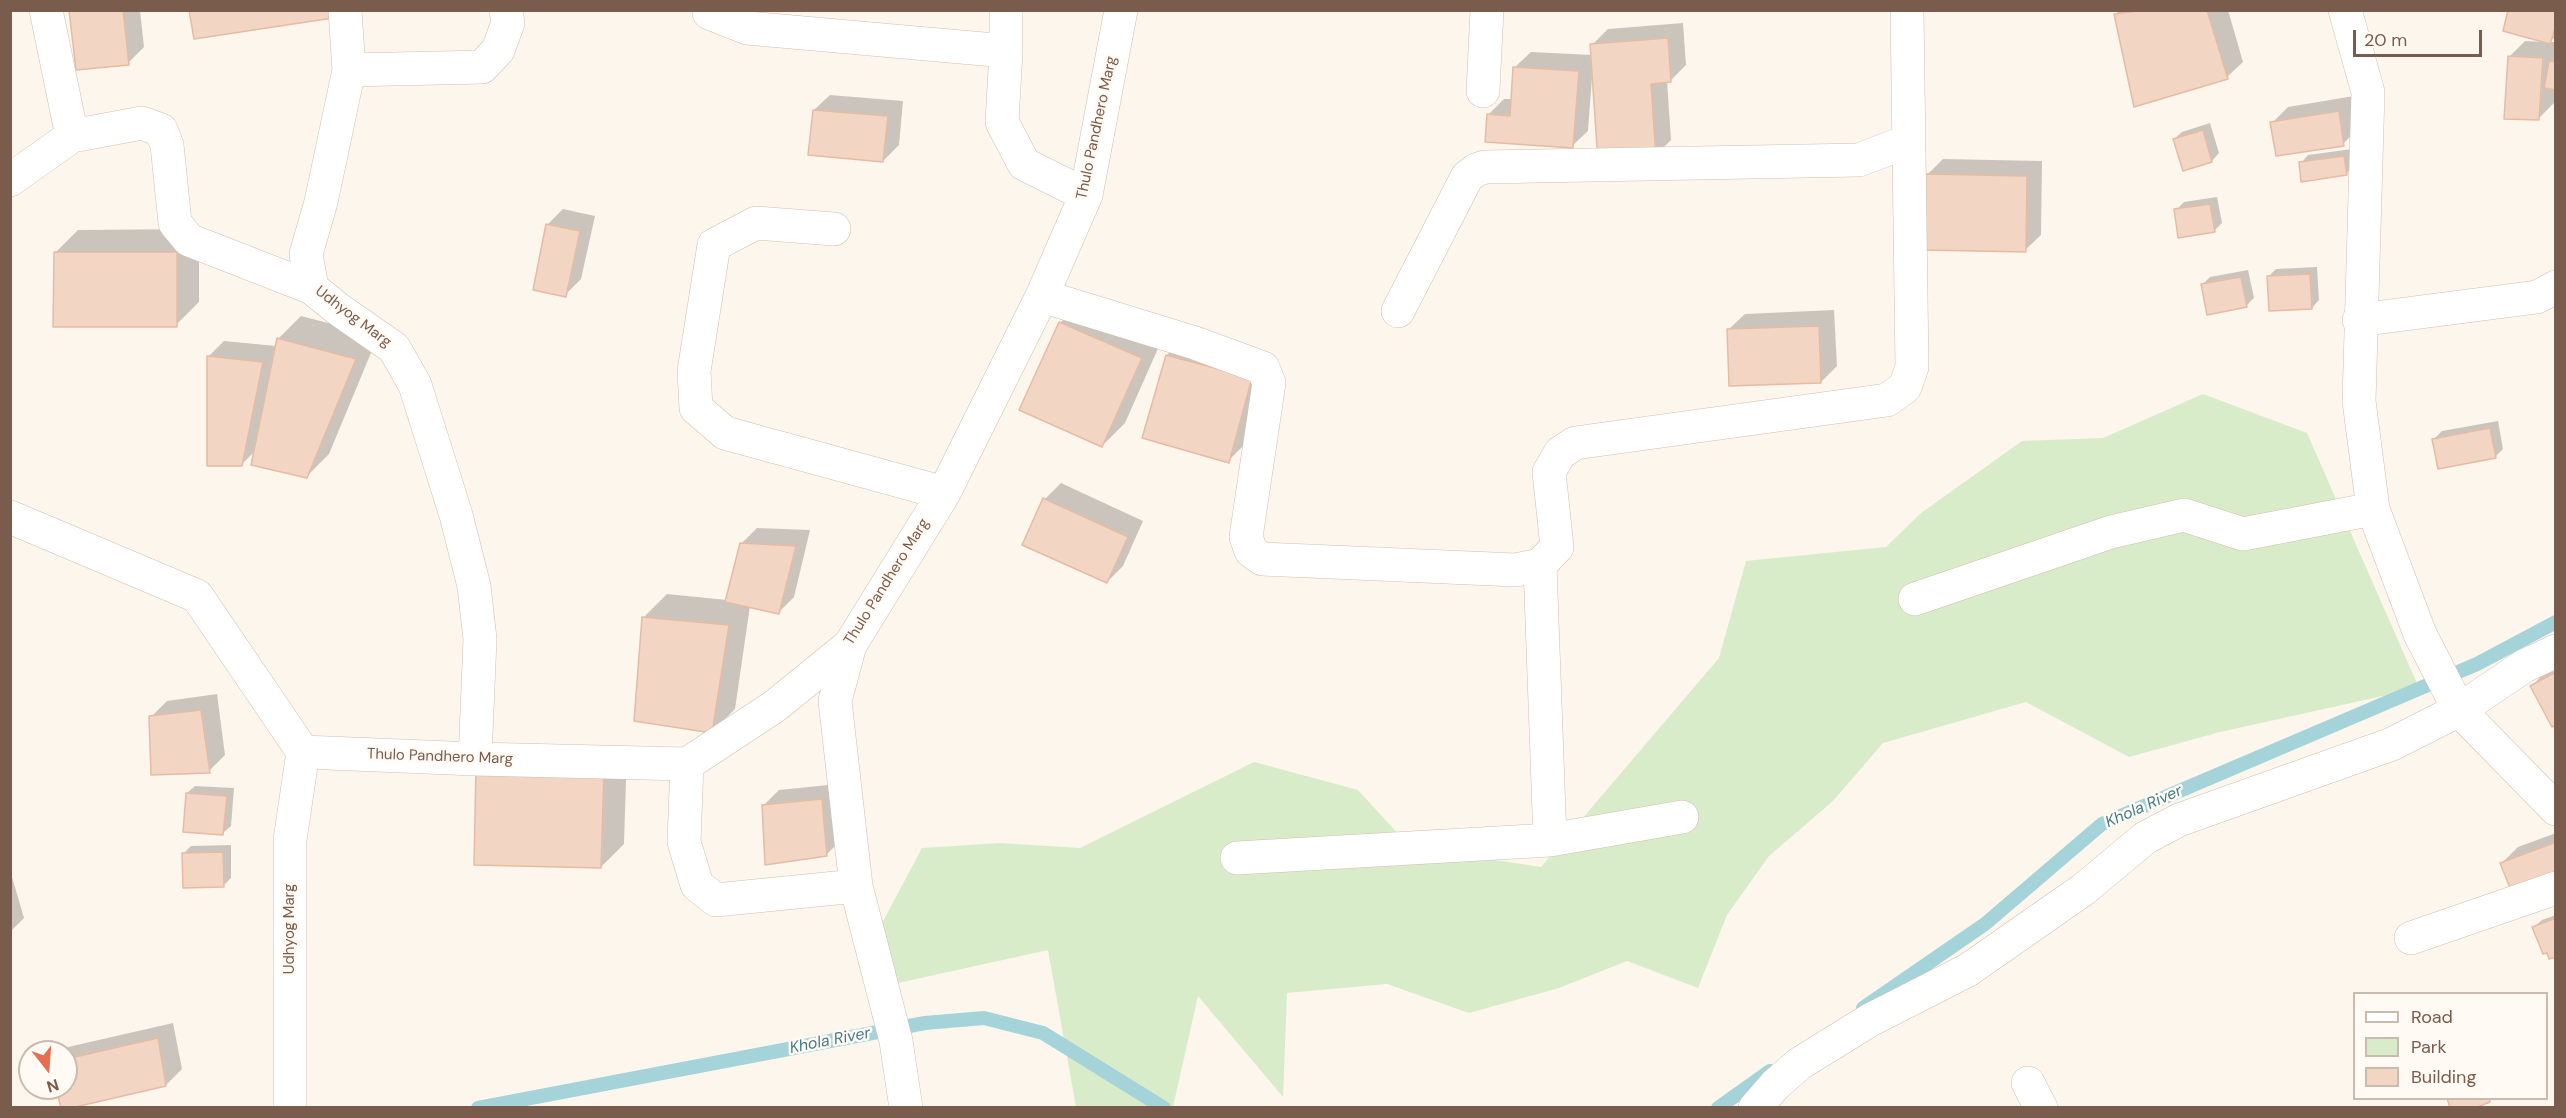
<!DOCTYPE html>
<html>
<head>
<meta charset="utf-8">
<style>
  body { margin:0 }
  #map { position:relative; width:2566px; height:1118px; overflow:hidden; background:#fdf6ec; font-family:"DM Sans",sans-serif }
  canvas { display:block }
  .frame { position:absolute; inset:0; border:12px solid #7a5c4d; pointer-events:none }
  .legend { position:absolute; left:2353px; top:992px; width:195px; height:108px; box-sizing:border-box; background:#fffaf3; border:2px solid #cabbb1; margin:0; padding:8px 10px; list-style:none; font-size:18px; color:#7a5c4d }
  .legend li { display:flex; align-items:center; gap:12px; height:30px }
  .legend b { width:30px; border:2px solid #cabbb1 }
  .north { position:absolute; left:18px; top:1040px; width:60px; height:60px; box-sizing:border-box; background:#fffaf3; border:2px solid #cabbb1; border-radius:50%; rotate:163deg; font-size:16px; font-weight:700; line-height:24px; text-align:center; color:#7a5c4d }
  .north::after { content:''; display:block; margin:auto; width:21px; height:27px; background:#e76f51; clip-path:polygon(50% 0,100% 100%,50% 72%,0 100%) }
  .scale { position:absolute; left:2353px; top:30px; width:129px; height:27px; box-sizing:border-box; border:3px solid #7a5c4d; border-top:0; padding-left:8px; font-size:18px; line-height:21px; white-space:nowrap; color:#7a5c4d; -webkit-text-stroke:4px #fffaf3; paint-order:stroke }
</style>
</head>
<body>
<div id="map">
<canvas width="2566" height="1118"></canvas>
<div class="frame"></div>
<ul class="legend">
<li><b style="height:8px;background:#fff"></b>Road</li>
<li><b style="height:16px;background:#d8ecc9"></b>Park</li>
<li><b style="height:16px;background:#f3d5c3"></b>Building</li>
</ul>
<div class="north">N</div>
<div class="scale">20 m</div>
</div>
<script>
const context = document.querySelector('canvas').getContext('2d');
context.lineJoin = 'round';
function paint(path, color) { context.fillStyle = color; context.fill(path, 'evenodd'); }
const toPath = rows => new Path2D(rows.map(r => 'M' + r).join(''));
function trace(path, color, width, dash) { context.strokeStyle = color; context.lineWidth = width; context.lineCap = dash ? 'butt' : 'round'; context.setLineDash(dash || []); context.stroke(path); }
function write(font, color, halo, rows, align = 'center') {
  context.font = font + ' "DM Sans",sans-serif'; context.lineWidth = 5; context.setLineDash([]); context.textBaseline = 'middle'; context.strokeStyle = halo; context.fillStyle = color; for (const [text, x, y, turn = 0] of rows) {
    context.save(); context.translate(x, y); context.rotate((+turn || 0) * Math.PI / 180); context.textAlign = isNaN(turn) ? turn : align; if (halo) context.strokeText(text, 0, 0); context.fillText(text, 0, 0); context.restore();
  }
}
const green = toPath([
  [2203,394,2307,433,2419,688,2220,732,2129,757,2026,702,1883,743,1833,801,1769,856,1727,915,1698,988,1627,961,1559,988,1469,1013,1387,984,1287,993,1283,1097,1198,996,1173,1107,1076,1107,1048,950,898,983,874,938,922,848,999,843,1080,848,1254,762,1358,790,1410,847,1541,867,1719,658,1746,561,1886,547,1921,513,2022,441,2103,438]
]);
const shadow = toPath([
  [71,10,140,10,144,47,128,63],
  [2120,10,2228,10,2243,62,2227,77,2116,14],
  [2556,10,2556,36,2550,42,2556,42,2554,103,2538,119,2509,57,2525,41,2543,42],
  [1683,23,1686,65,1670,81,1667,81,1671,140,1655,156,1594,77,1592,77,1588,131,1572,146,1488,115,1504,99,1513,99,1515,67,1531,52,1593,55,1592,45,1608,29],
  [830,95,903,101,899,145,883,161,814,110],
  [2354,96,2359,128,2343,144,2272,123,2288,107],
  [2210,123,2219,153,2212,161,2184,169,2174,139,2182,132],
  [2352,149,2354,166,2346,174,2301,163,2308,155],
  [1943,159,2042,161,2041,235,2025,250,1927,175],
  [2217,197,2222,223,2214,231,2176,210,2184,202],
  [563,209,595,216,581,279,565,295,547,225],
  [199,229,199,302,176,325,55,253,78,230],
  [2317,267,2319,300,2312,308,2268,277,2276,269],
  [2248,270,2254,298,2246,306,2202,285,2210,277],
  [1083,300,1164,335,1125,423,1102,446,1060,323],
  [1834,310,1837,366,1821,382,1729,329,1745,314],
  [301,316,378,336,329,454,306,477,255,451,242,464,208,357,224,341,276,346,278,339],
  [1183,340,1267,363,1244,445,1228,461,1167,355],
  [2498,421,2503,449,2495,457,2434,439,2442,431],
  [1061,483,1143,521,1123,566,1107,582,1045,499],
  [757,528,810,530,794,597,778,613,750,606,735,709,712,732,644,617,667,594,727,600,741,544],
  [2556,666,2556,723,2532,686,2547,670],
  [217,694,225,755,209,771,151,717,167,701],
  [501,744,627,748,624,844,601,867],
  [838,784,842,839,826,855,763,806,779,790],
  [195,786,234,788,231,826,223,833,187,793],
  [2556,833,2556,881,2502,863,2518,847],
  [231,845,231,878,223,886,183,854,191,846],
  [10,870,24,918,10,932],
  [2556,915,2556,955,2548,951,2534,927,2542,920],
  [173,1023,182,1069,166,1085,64,1108,58,1088,66,1088,66,1052,63,1052,68,1047]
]);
const stream = toPath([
  [1863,1008,1985,924,2102,824,2477,664,2556,622],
  [478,1108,925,1023,984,1018,1043,1033,1164,1108],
  [1718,1108,1770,1071]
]);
const building = toPath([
  [69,10,123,10,129,65,76,70,69,10],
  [189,10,331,10,333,18,194,39,189,10],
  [2146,10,2207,10,2228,79,2134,107,2114,14,2146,10],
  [2508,10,2556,10,2556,25,2550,44,2503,31,2508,10],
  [1668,38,1671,82,1651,84,1656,158,1598,162,1590,44,1668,38],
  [2508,56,2543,58,2539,120,2504,119,2508,56],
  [2549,61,2556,62,2556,90,2544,88,2549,61],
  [1513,67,1579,71,1573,148,1485,142,1487,114,1510,116,1513,67],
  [813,110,888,116,883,162,808,155,813,110],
  [2339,111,2344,146,2276,156,2270,122,2339,111],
  [2203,130,2212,162,2183,171,2173,139,2203,130],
  [2344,156,2347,175,2301,182,2299,162,2344,156],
  [1925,174,2027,176,2026,252,1924,250,1925,174],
  [2210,204,2215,232,2178,238,2174,209,2210,204],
  [546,224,580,231,566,297,533,290,546,224],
  [54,252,177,252,177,327,53,327,54,252],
  [2310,274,2312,309,2269,311,2267,276,2310,274],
  [2241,277,2247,307,2207,315,2201,284,2241,277],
  [1059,322,1142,358,1102,447,1019,410,1059,322],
  [1819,326,1821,383,1729,386,1727,329,1819,326],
  [277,338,356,359,307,478,251,465,277,338],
  [1166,355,1252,378,1229,463,1142,438,1166,355],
  [207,356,263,362,242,466,207,466,207,356],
  [2490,428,2496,458,2438,469,2432,439,2490,428],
  [1043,498,1128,537,1107,583,1022,545,1043,498],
  [740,543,796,546,779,614,725,602,740,543],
  [642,617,729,625,712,733,634,721,642,617],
  [2556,672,2556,725,2552,727,2530,686,2556,672],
  [201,710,210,773,151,775,149,716,201,710],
  [476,767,604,770,601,868,474,865,476,767],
  [186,793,227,796,223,835,183,832,186,793],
  [822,799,827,856,765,865,762,805,822,799],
  [2556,842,2556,882,2514,898,2500,863,2556,842],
  [223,852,224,887,183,888,182,853,223,852],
  [2556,918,2556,957,2549,959,2547,953,2543,954,2532,927,2556,918],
  [158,1038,166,1086,71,1108,61,1108,56,1088,66,1088,66,1059,158,1038],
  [2447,1098,2489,1098,2490,1102,2475,1108,2450,1108,2447,1098]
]);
const street = toPath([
  [345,10,349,70,321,202,306,254,312,288,338,309,394,348,415,385,456,515,474,586,480,639,475,759],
  [709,10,709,13,747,28,1006,51],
  [1006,10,1006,51,1002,122,1024,164,1086,195],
  [349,70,482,67,498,50,508,23,506,10],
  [1483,91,1487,10],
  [72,136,142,123,161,130,167,145,175,223,189,240,312,288],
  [10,180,72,136,46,10],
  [834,229,756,223,714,245,694,371,696,408,725,433,944,493],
  [1042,296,1195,343,1263,368,1269,383,1246,537,1251,551,1262,559,1516,570,1540,565,1557,547,1549,472,1560,453,1575,443,1887,400,1905,387,1912,367,1907,10],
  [1398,311,1467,177,1476,170,1485,167,1859,160,1908,141],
  [2359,320,2537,297,2556,287],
  [10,517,197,596,303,752],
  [1540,565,1550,840],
  [1915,599,2111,532,2184,515,2243,534,2373,509],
  [850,645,835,701,856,886,896,1041,906,1108],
  [2556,651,2524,666,2459,710,2556,809],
  [303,752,475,759,687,764,775,706,850,645,944,493,1042,296,1086,195,1121,10],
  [687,764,684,842,697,885,716,900,856,886],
  [1237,858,1550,840,1682,817],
  [2411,938,2556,888],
  [2028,1083,2041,1108],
  [290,1108,290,840,303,752],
  [1755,1108,1775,1085,1799,1064,1870,1020,1968,970,2084,889,2145,838,2179,820,2392,744,2459,710,2420,634,2373,509,2359,401,2368,92,2345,10]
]);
const streetNames = [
  ["Thulo Pandhero Marg",1097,128,-78],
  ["Udhyog Marg",353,317,37],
  ["Thulo Pandhero Marg",887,582,-58],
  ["Thulo Pandhero Marg",440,757,2],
  ["Udhyog Marg",290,929,-90]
];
const waterNames = [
  ["Khola River",2144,807,-24],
  ["Khola River",830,1041,-11]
];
paint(green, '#d8ecc9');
paint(shadow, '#0003');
trace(stream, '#a5d3da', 14);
paint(building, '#f3d5c3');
trace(building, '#e6bba3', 1.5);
trace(street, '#d1beb0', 34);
trace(street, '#fff', 33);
write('15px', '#7a5c4d', '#fffaf3', streetNames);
write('italic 16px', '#437c86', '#fffaf3', waterNames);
</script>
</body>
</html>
